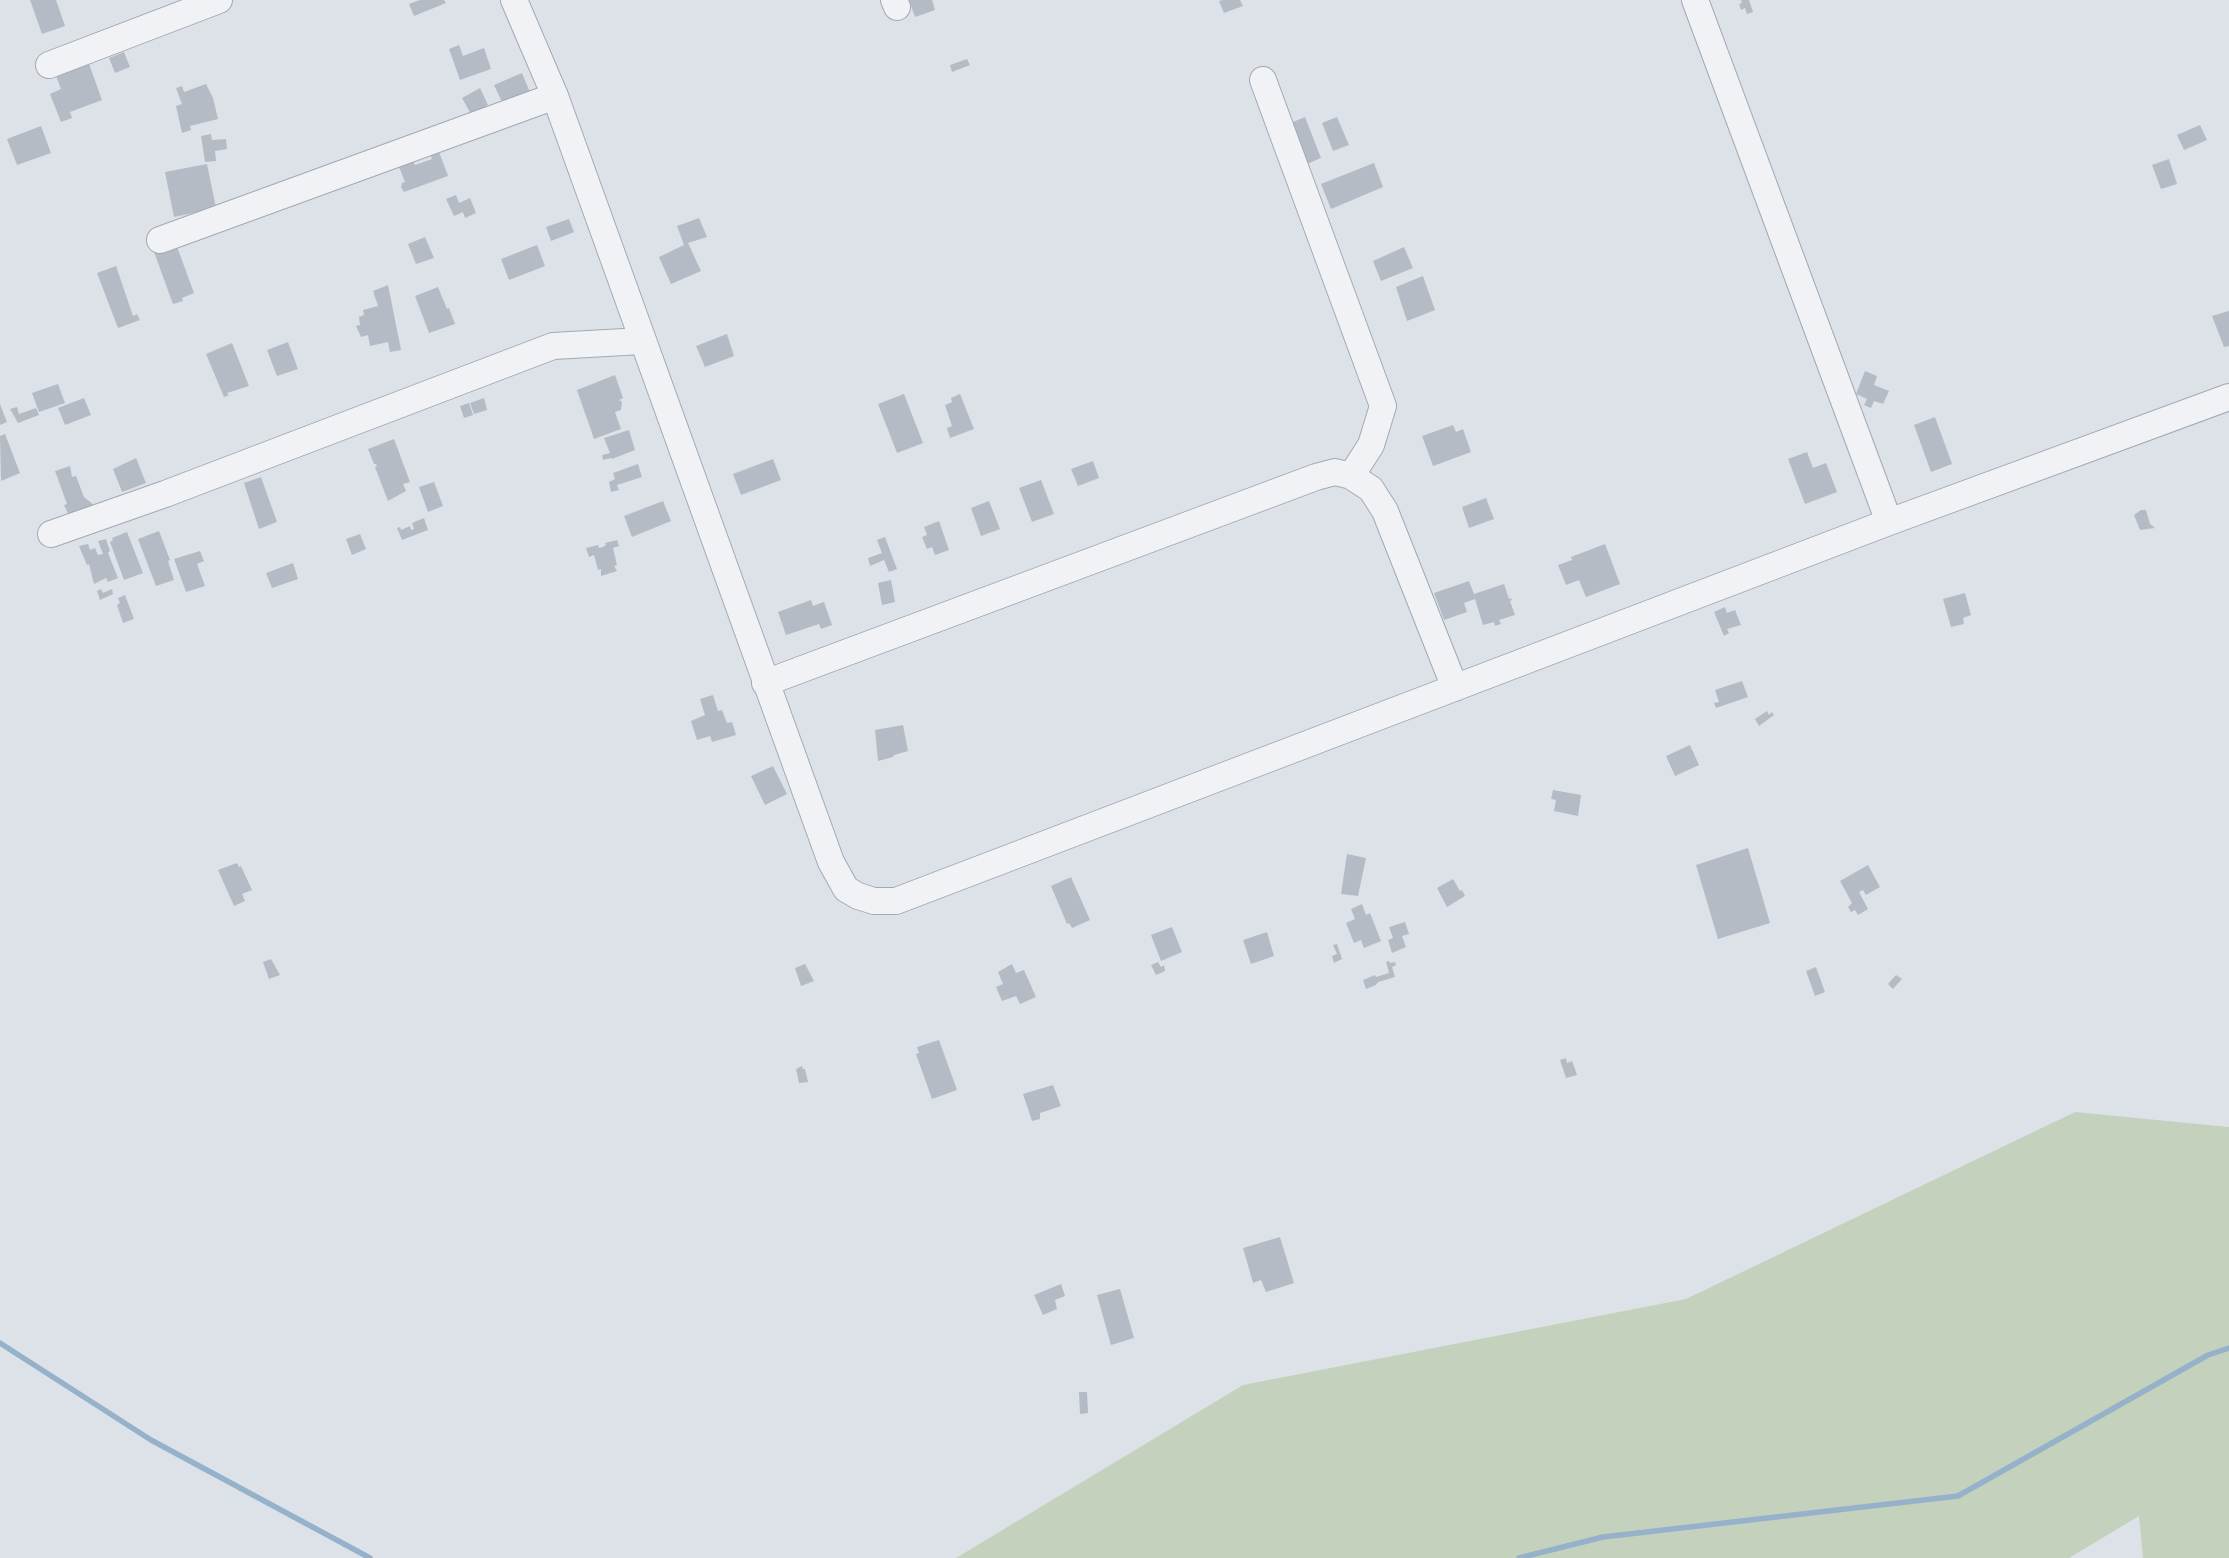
<!DOCTYPE html>
<html>
<head>
<meta charset="utf-8">
<style>
  body { margin:0 }
  canvas { display:block; background:#dde2e8 }
</style>
</head>
<body>
<canvas width="2229" height="1558"></canvas>
<script>
const context = document.querySelector('canvas').getContext('2d');
context.lineJoin = 'round';
function paint(path, color) { context.fillStyle = color; context.fill(path, 'evenodd'); }
const toPath = rows => new Path2D(rows.map(r => 'M' + r).join(''));
function trace(path, color, width, dash) { context.strokeStyle = color; context.lineWidth = width; context.lineCap = dash ? 'butt' : 'round'; context.setLineDash(dash || []); context.stroke(path); }
const green = toPath([
  [2075,1112,2229,1127,2229,1558,2143,1558,2139,1516,2069,1558,956,1558,1243,1385,1686,1299]
]);
const stream = toPath([
  [0,1343,151,1440,370,1558],
  [1519,1558,1603,1537,1958,1496,2208,1355,2229,1348]
]);
const building = toPath([
  [30,0,56,0,65,26,42,34],
  [420,0,444,0,446,3,414,16,409,4],
  [909,0,932,0,935,10,915,17],
  [1223,0,1240,0,1243,6,1224,13,1219,1],
  [1741,0,1749,0,1753,12,1747,14,1745,8,1741,10,1739,4,1742,3],
  [459,45,463,56,484,48,491,69,460,80,449,49],
  [124,52,130,67,115,73,109,58],
  [967,59,970,65,952,72,950,65],
  [88,61,102,100,70,112,72,118,61,122,50,94,61,89,55,73],
  [522,73,531,95,513,100,511,97,502,102,494,85],
  [206,84,213,98,218,119,190,126,191,130,182,133,176,106,182,104,176,88,182,86,184,92],
  [480,88,488,105,471,114,462,98],
  [1305,117,1321,158,1293,170,1276,129],
  [1337,117,1349,145,1333,151,1322,123],
  [2200,125,2207,140,2184,150,2177,135],
  [41,126,51,153,17,165,7,139],
  [211,134,212,140,226,139,227,149,215,151,216,161,205,162,201,136],
  [439,152,448,176,404,192,401,187,402,183,405,182,399,167,413,161,415,165,432,159,430,155],
  [2169,159,2177,184,2161,189,2152,165],
  [1374,163,1383,187,1331,209,1321,184],
  [207,164,216,208,174,217,165,172],
  [456,195,459,203,470,198,476,213,465,218,463,212,454,216,446,199],
  [699,218,707,237,688,243,701,271,671,284,659,257,684,245,677,226],
  [569,219,574,232,551,241,546,227],
  [425,237,434,258,416,264,408,244],
  [176,244,194,293,182,298,183,301,173,304,154,252],
  [537,245,545,266,509,280,501,259],
  [1404,247,1413,268,1381,281,1373,261],
  [116,266,133,316,137,314,140,320,118,328,97,273],
  [1423,276,1435,310,1407,321,1396,287],
  [388,285,401,350,390,352,388,342,370,346,368,335,361,337,356,326,360,325,359,317,364,315,363,310,378,306,373,291],
  [438,287,447,309,449,308,455,324,429,333,415,296],
  [2229,311,2229,346,2224,347,2212,316],
  [727,334,734,356,705,367,696,346],
  [288,342,298,369,277,376,267,350],
  [232,343,249,386,227,393,229,395,224,397,206,354],
  [1865,371,1877,376,1874,385,1889,391,1883,404,1874,401,1871,408,1864,405,1867,399,1856,394],
  [615,375,623,398,619,400,622,402,621,410,615,412,621,429,594,439,577,390],
  [58,384,65,403,39,412,32,393],
  [904,394,923,443,897,453,878,404],
  [960,394,974,429,950,438,947,428,952,426,945,405,952,402,951,398],
  [84,398,91,415,65,425,58,408],
  [484,398,487,410,474,414,470,403],
  [469,403,473,415,464,418,460,406],
  [0,404,7,422,0,425],
  [17,407,19,414,36,408,39,415,18,423,10,409],
  [1935,417,1952,464,1931,472,1914,425],
  [1453,425,1456,432,1463,429,1471,452,1433,466,1422,436],
  [629,430,635,450,612,459,611,458,603,460,602,455,610,453,604,438],
  [5,434,20,473,1,481,0,436],
  [394,439,410,482,403,484,406,491,388,501,375,467,377,466,376,464,374,464,368,449],
  [1807,452,1813,468,1826,463,1837,492,1805,504,1788,459],
  [136,458,146,483,122,492,113,469],
  [773,459,781,480,741,495,733,474],
  [1093,461,1099,478,1078,486,1071,469],
  [638,464,642,477,617,485,619,490,611,492,609,482,615,479,613,473],
  [70,466,72,477,76,476,84,497,95,506,69,516,64,505,67,504,55,471],
  [261,477,277,522,259,529,244,483],
  [1041,480,1054,514,1032,522,1019,488],
  [434,482,443,506,428,512,419,487],
  [1486,498,1494,519,1469,528,1462,507],
  [663,501,671,521,632,537,624,516],
  [989,501,1000,529,981,536,971,508],
  [2141,510,2146,510,2150,524,2155,528,2140,530,2134,515],
  [424,518,428,530,402,540,397,528,400,527,401,530,410,526,411,530,414,529,412,523],
  [939,521,949,550,935,555,932,547,927,549,922,537,927,535,924,527],
  [159,531,170,560,168,561,174,580,156,586,138,539],
  [127,532,143,573,124,580,110,542,113,540,112,538],
  [360,534,366,549,352,555,346,539],
  [885,537,897,569,889,572,884,560,870,566,868,558,882,553,877,540],
  [106,539,110,551,108,553,118,578,108,582,106,578,94,584,89,564,87,565,79,546,88,544,90,550,95,548,98,555,103,554,98,541],
  [617,540,619,546,613,548,617,565,614,566,617,571,601,576,601,569,598,570,594,555,589,557,586,548,598,545,599,548,603,547,606,545,605,543],
  [1605,544,1620,584,1586,597,1579,580,1566,585,1558,565,1572,560,1571,557],
  [200,551,204,561,197,564,205,586,186,592,174,559],
  [293,563,298,579,272,588,266,573],
  [891,580,895,602,882,605,878,583],
  [1469,581,1474,594,1504,584,1509,599,1511,598,1512,600,1510,601,1515,615,1499,620,1501,624,1495,626,1494,622,1483,625,1475,599,1464,603,1467,612,1444,620,1434,593],
  [101,589,103,593,112,589,113,594,100,600,97,591],
  [1965,593,1971,615,1963,618,1964,624,1951,627,1943,599],
  [125,595,134,619,123,623,117,605,120,603,118,598],
  [811,600,813,606,824,602,832,625,821,629,819,624,786,635,778,612],
  [1725,607,1727,613,1735,610,1741,625,1727,629,1729,633,1724,636,1714,612],
  [1742,681,1748,697,1716,708,1714,703,1719,702,1715,690],
  [713,695,718,711,722,710,727,723,732,722,736,735,712,742,710,736,697,740,691,721,705,715,700,699],
  [1767,711,1769,715,1772,712,1774,715,1759,726,1755,719],
  [903,725,908,751,894,755,893,757,878,761,875,730],
  [1690,745,1699,765,1675,776,1666,756],
  [773,766,787,794,765,805,751,776],
  [1553,790,1581,795,1578,816,1554,811,1556,800,1551,799],
  [1748,848,1770,923,1718,939,1696,865],
  [1347,854,1366,858,1358,896,1341,894],
  [237,863,239,867,241,866,252,890,242,894,245,901,234,906,218,870],
  [1868,865,1880,887,1866,895,1863,890,1859,892,1868,909,1858,915,1855,910,1851,912,1848,907,1852,903,1840,881],
  [1071,877,1090,920,1072,928,1069,923,1067,924,1051,886],
  [1453,879,1460,891,1462,890,1465,896,1447,907,1437,888],
  [1362,904,1366,915,1370,913,1381,941,1364,948,1361,940,1354,943,1346,923,1355,919,1351,909],
  [1405,922,1409,934,1402,936,1406,947,1392,953,1388,940,1393,938,1389,927],
  [1172,927,1182,952,1161,961,1151,935],
  [1267,932,1274,956,1251,964,1243,940],
  [1337,944,1342,959,1334,963,1332,956,1337,954,1333,945],
  [271,959,280,975,269,979,263,962],
  [1389,961,1390,963,1395,962,1396,965,1392,967,1395,977,1378,982,1376,985,1366,989,1363,980,1375,975,1376,977,1389,973,1386,962],
  [1158,962,1161,967,1164,965,1165,971,1156,975,1151,965],
  [805,964,814,981,801,986,795,968],
  [1012,964,1016,973,1024,970,1036,997,1020,1004,1016,996,1002,1001,996,987,1003,984,998,972],
  [1816,967,1825,992,1815,996,1806,971],
  [1896,975,1902,979,1893,989,1888,984],
  [939,1040,957,1090,932,1099,916,1054,919,1053,917,1047],
  [1566,1058,1567,1063,1572,1061,1577,1075,1566,1078,1560,1060],
  [802,1066,803,1069,805,1069,808,1082,799,1083,796,1069],
  [1053,1085,1061,1106,1040,1113,1040,1119,1032,1121,1023,1094],
  [1280,1237,1294,1283,1266,1292,1261,1280,1253,1283,1243,1248],
  [1061,1284,1065,1296,1055,1300,1057,1309,1043,1315,1034,1295],
  [1120,1289,1134,1338,1111,1345,1097,1295],
  [1079,1392,1087,1392,1088,1413,1080,1414]
]);
const minor = toPath([
  [514,0,555,96,831,862,846,889,858,896,874,901,896,901,1889,522,2229,397],
  [894,0,897,7],
  [1695,0,1889,522],
  [49,65,219,0],
  [1263,80,1383,406,1371,445,1351,476],
  [160,240,555,96],
  [51,534,165,494,553,346,642,341],
  [765,683,1316,477,1335,472,1351,476,1371,489,1385,511,1455,688]
]);
paint(green, '#c4d2bd');
trace(stream, '#95b2ca', 5.5);
paint(building, '#b4bbc5');
trace(minor, '#a2a9b2', 28);
trace(minor, '#f0f2f6', 26);
</script>
</body>
</html>
